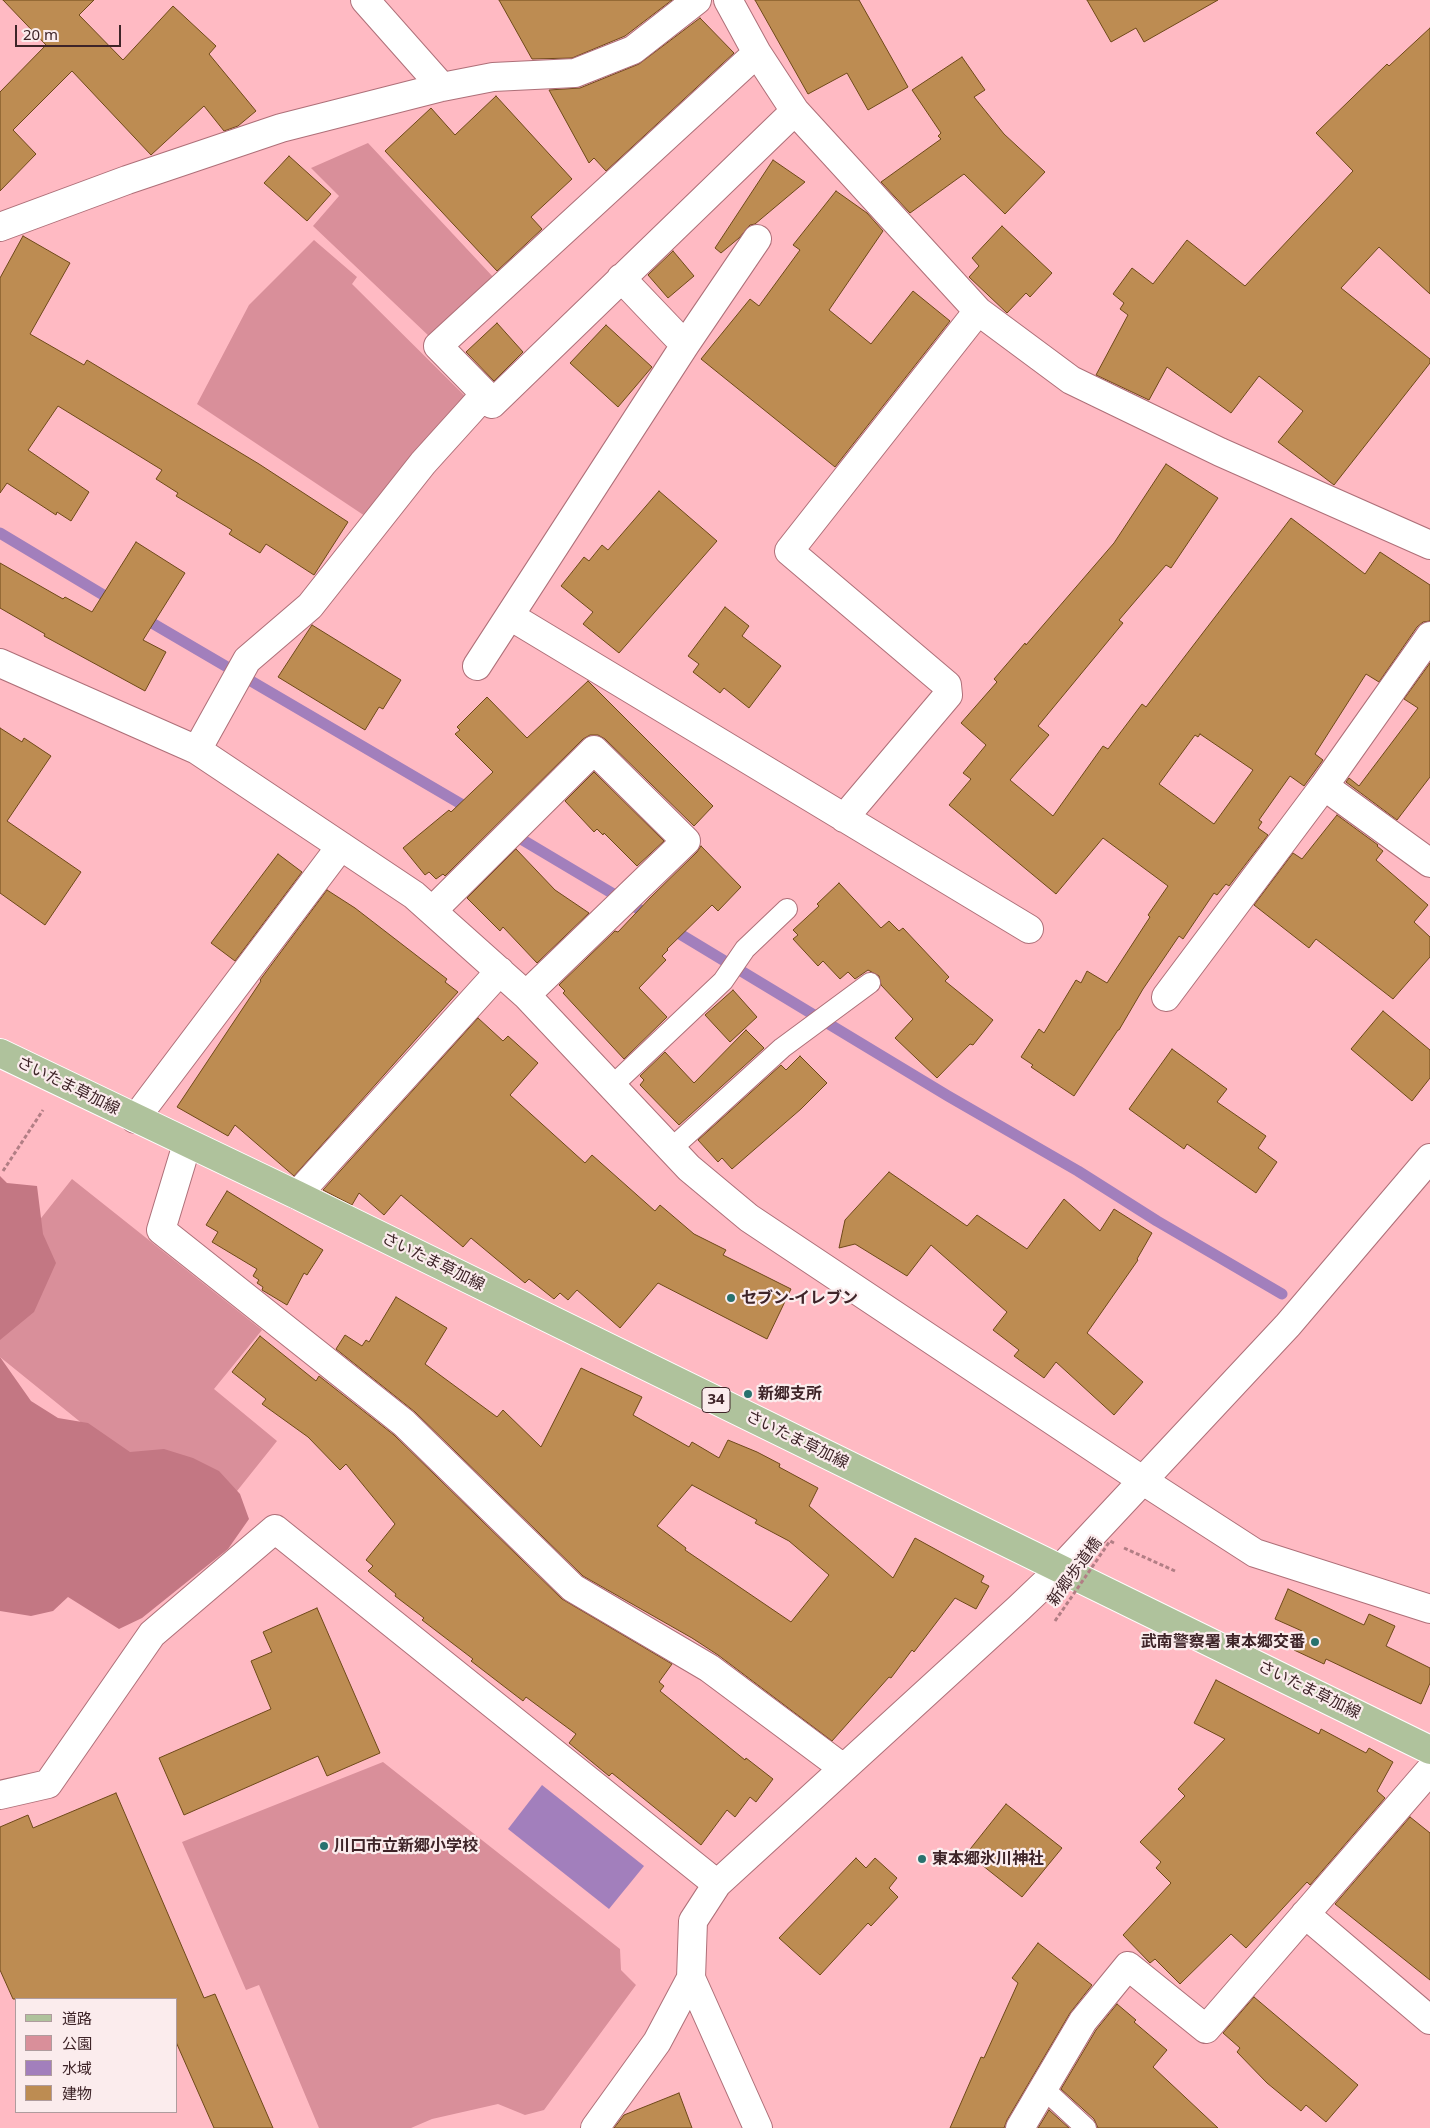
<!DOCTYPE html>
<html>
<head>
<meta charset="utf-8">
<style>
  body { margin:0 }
  #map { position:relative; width:1430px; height:2128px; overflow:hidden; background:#ffbac3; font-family:"Noto Sans","Noto Sans JP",sans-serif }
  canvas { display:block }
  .legend { position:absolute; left:15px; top:1998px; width:162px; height:115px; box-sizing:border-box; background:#fbeced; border:1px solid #af9c9e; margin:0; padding:6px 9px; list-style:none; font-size:15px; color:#3e2428 }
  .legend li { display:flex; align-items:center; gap:10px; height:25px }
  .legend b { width:25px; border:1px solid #af9c9e }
  .scale { position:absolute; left:15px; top:25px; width:106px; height:22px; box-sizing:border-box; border:2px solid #3e2428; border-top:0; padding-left:6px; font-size:15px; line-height:18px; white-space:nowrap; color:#3e2428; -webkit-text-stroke:4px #fbeced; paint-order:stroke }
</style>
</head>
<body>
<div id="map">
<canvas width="1430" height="2128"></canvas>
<ul class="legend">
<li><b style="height:6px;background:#afc29c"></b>道路</li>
<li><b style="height:14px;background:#d98f9a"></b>公園</li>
<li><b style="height:14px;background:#a27fbc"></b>水域</li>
<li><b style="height:14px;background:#bd8c52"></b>建物</li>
</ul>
<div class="scale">20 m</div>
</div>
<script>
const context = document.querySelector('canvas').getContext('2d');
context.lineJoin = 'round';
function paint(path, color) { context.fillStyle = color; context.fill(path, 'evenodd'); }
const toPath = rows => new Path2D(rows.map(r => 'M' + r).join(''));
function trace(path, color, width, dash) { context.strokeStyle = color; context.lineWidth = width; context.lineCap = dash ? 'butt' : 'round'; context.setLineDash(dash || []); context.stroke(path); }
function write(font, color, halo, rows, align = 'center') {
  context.font = font + ' "Noto Sans","Noto Sans JP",sans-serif'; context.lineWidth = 4.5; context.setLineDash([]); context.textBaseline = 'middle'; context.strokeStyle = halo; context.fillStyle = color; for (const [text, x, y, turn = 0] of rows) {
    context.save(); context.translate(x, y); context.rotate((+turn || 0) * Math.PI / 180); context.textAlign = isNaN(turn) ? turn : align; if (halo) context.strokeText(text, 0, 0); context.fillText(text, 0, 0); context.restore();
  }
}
const green = toPath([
  [368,143,494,278,431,338,313,226,339,196,311,168],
  [314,240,357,277,352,284,469,400,368,518,197,404,249,305],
  [72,1179,262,1330,214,1389,277,1441,209,1526,0,1357,0,1270],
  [383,1762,620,1949,621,1970,636,1985,544,2110,525,2115,498,2104,432,2119,411,2128,319,2128,259,1985,246,1990,182,1842]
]);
const forest = toPath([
  [0,1176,7,1183,37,1186,43,1234,56,1263,34,1312,0,1340],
  [0,1357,31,1401,58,1418,88,1423,130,1452,164,1449,193,1458,219,1471,240,1494,249,1519,228,1549,142,1618,119,1629,68,1597,53,1611,31,1616,0,1611]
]);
const water = toPath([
  [542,1785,644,1866,609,1909,508,1829]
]);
const stream = toPath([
  [0,533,115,602],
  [140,616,473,811],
  [511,833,652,917],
  [670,928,948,1096,1078,1171,1157,1221,1282,1294]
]);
const building = toPath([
  [3,0,94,0,79,15,123,60,173,6,216,46,209,54,256,111,238,126,224,131,204,106,151,155,72,71,13,130,36,154,0,191,0,92,46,45,3,0],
  [499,0,672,0,625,36,572,58,532,59,499,0],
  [755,0,859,0,908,87,868,110,847,73,808,94,755,0],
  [1087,0,1218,0,1144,42,1136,28,1111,42,1087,0],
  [700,18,734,53,606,171,594,158,589,163,549,90,580,88,639,64,700,18],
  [1430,28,1430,294,1379,247,1341,288,1430,359,1430,363,1334,485,1278,442,1303,411,1259,376,1231,413,1167,367,1149,400,1096,375,1128,315,1120,309,1124,303,1113,294,1132,268,1153,284,1187,240,1245,286,1353,171,1316,133,1387,64,1389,66,1430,28],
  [962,57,985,90,974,97,1004,134,1045,172,1005,214,964,174,910,213,881,182,941,139,938,136,941,133,912,90,962,57],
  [496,96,572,179,531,217,542,229,497,271,385,151,431,108,455,135,496,96],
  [289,156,331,194,307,221,264,183,289,156],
  [773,160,805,182,755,224,750,225,739,238,721,253,715,248,773,160],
  [836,191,867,213,883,231,829,310,871,344,913,291,950,321,835,467,701,359,750,299,759,306,800,250,793,245,836,191],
  [1002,226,1052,273,1030,297,1026,293,1007,313,969,277,979,266,972,258,1002,226],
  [23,236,70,263,30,334,84,365,87,360,259,464,348,522,314,575,266,544,260,553,229,534,232,530,176,496,178,493,156,479,162,470,58,406,28,450,89,492,71,521,57,512,56,515,7,483,0,493,0,278,23,236],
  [673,251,694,276,668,298,648,275,673,251],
  [497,323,523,352,494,381,466,352,497,323],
  [606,325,652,367,618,407,570,363,606,325],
  [1166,464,1218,498,1171,568,1166,565,1119,620,1123,623,1038,726,1049,735,1010,780,1053,816,1103,746,1108,749,1142,704,1146,707,1291,518,1365,574,1380,552,1430,585,1430,621,1423,622,1417,627,1379,682,1366,674,1315,754,1323,760,1304,786,1290,776,1259,820,1262,822,1258,828,1268,835,1229,886,1226,884,1217,895,1214,893,1183,939,1179,936,1143,989,1119,1030,1118,1030,1074,1096,1031,1067,1033,1065,1021,1057,1039,1029,1044,1033,1076,980,1081,983,1087,971,1107,983,1150,917,1148,915,1168,886,1103,838,1056,894,949,805,971,779,963,773,986,745,961,723,997,682,994,679,1025,643,1026,645,1114,543,1166,464],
  [1200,734,1253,770,1214,824,1159,784,1195,735,1198,737,1200,734],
  [659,491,717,541,619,653,583,624,593,612,561,586,584,557,589,561,602,545,608,550,659,491],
  [136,542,185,573,143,640,166,652,145,691,44,636,45,634,0,608,0,563,63,599,65,597,92,612,136,542],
  [725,607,749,626,742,636,781,666,749,708,724,688,720,693,693,672,699,664,688,656,725,607],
  [312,625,401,680,383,709,379,707,365,730,278,677,312,625],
  [1430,663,1430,777,1397,820,1346,782,1349,778,1359,786,1418,708,1404,699,1430,663],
  [588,681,713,806,694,826,605,739,598,735,590,735,583,739,445,876,443,874,436,879,429,872,425,875,403,848,449,810,451,812,493,772,455,734,460,730,457,727,487,697,527,738,588,681],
  [0,728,22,742,24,738,51,756,7,821,81,872,45,925,0,893,0,728],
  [594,772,664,841,637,866,604,833,603,835,597,829,594,832,565,801,594,772],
  [1337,815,1378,845,1377,846,1383,851,1376,860,1428,905,1414,922,1430,937,1430,957,1393,999,1316,939,1309,948,1254,905,1293,853,1302,859,1337,815],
  [701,846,741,887,718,911,712,905,667,949,668,950,662,956,666,960,639,988,667,1017,624,1059,563,993,565,991,559,985,615,931,618,932,650,898,697,852,701,846],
  [516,849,555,890,589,913,537,963,503,927,500,931,467,898,516,849],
  [278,854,302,872,235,961,211,943,278,854],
  [839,883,881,928,889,921,899,931,903,928,949,977,945,981,993,1020,973,1045,970,1044,937,1078,895,1038,913,1019,881,985,879,976,868,970,855,979,848,972,840,979,823,961,818,966,793,939,798,935,793,930,819,906,817,904,839,883],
  [327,890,355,908,447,979,445,982,458,992,294,1176,235,1125,228,1136,177,1107,261,981,260,980,327,890],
  [733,990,757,1017,730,1042,705,1015,733,990],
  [1383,1011,1430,1050,1430,1078,1412,1101,1351,1049,1383,1011],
  [478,1018,503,1041,508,1036,538,1063,510,1095,585,1163,592,1155,655,1211,660,1205,694,1234,726,1250,723,1255,791,1289,767,1339,658,1283,620,1328,577,1290,568,1300,560,1293,554,1299,529,1279,525,1283,471,1238,463,1247,401,1195,384,1215,359,1193,352,1205,323,1190,478,1018],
  [746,1030,764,1048,679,1125,640,1085,644,1080,640,1076,665,1052,694,1083,746,1030],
  [1172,1049,1227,1089,1217,1102,1266,1136,1258,1148,1277,1162,1256,1193,1187,1144,1184,1149,1129,1109,1172,1049],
  [800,1056,827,1083,801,1109,732,1169,722,1158,718,1162,698,1140,781,1065,786,1070,800,1056],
  [889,1172,967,1226,977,1215,1027,1249,1064,1199,1100,1231,1114,1209,1152,1233,1137,1259,1138,1260,1087,1333,1143,1382,1114,1415,1056,1362,1044,1378,1014,1356,1019,1350,993,1330,1007,1312,931,1245,907,1276,855,1244,839,1248,845,1220,889,1172],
  [227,1191,323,1250,307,1275,304,1273,287,1305,262,1290,263,1287,257,1283,259,1280,253,1276,257,1269,212,1242,218,1232,206,1225,227,1191],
  [396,1297,447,1328,425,1364,497,1417,503,1410,541,1447,581,1368,642,1397,633,1415,689,1447,692,1442,719,1458,728,1440,757,1452,780,1464,779,1467,818,1488,809,1506,893,1578,915,1538,984,1576,981,1582,989,1586,976,1609,955,1598,914,1652,912,1650,891,1678,889,1677,832,1741,718,1655,692,1638,583,1576,415,1412,336,1349,345,1335,362,1346,366,1340,369,1342,396,1297],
  [692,1485,757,1520,755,1523,789,1541,829,1575,791,1622,685,1550,686,1548,657,1526,692,1485],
  [260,1336,316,1381,319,1376,394,1435,562,1599,672,1664,659,1682,664,1686,660,1691,745,1760,746,1758,773,1779,756,1802,750,1797,735,1817,727,1810,701,1845,612,1773,609,1776,569,1743,576,1734,526,1697,523,1701,471,1661,473,1659,422,1620,424,1618,395,1596,396,1594,368,1571,373,1566,366,1560,395,1524,346,1464,340,1470,308,1437,262,1404,266,1399,232,1372,260,1336],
  [1288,1589,1364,1625,1369,1614,1395,1626,1386,1646,1430,1668,1430,1683,1421,1704,1326,1659,1324,1664,1294,1650,1302,1631,1275,1619,1288,1589],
  [317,1608,380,1753,327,1776,318,1756,184,1815,159,1758,271,1709,251,1661,272,1652,263,1632,317,1608],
  [1216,1680,1319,1734,1321,1729,1366,1753,1369,1748,1393,1762,1377,1791,1385,1798,1310,1885,1307,1882,1246,1948,1231,1934,1180,1984,1155,1959,1150,1963,1123,1935,1171,1883,1156,1868,1161,1862,1140,1842,1185,1796,1178,1789,1225,1739,1194,1723,1216,1680],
  [116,1793,204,1998,215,1994,273,2128,214,2128,176,2042,176,1999,13,1999,0,1970,0,1827,28,1815,33,1828,116,1793],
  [1006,1804,1062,1848,1022,1897,967,1853,1006,1804],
  [1410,1817,1430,1833,1430,1980,1335,1904,1410,1817],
  [856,1858,866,1868,875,1858,897,1878,889,1888,898,1897,871,1926,868,1923,820,1975,779,1938,856,1858],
  [1038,1943,1092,1985,1070,2013,1007,2120,1004,2128,950,2128,981,2057,984,2058,1018,1983,1012,1978,1038,1943],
  [1254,1997,1358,2085,1326,2122,1306,2105,1301,2111,1267,2083,1237,2052,1240,2048,1223,2033,1254,1997],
  [1117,2004,1136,2020,1134,2022,1167,2050,1153,2067,1218,2128,1098,2128,1094,2119,1061,2089,1096,2030,1117,2004],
  [679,2093,692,2128,614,2128,624,2115,679,2093],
  [1049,2110,1069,2128,1038,2128,1049,2110]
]);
const path = toPath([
  [3,1171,43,1110],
  [1124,1548,1175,1571]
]);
const service = toPath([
  [612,1086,723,981,745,949,787,909],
  [671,1149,782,1048,870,983],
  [1043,2088,1086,2128]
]);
const minor = toPath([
  [365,0,442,87],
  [728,0,757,53,795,111,978,311,1071,380,1220,452,1430,545],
  [0,227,127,180,281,128,442,87,493,77,575,73,633,50,697,0],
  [621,278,685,345],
  [485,394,438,346,757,53],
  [510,616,1029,929],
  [0,663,197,750,414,895,526,995,689,1168,749,1218,1142,1480,1255,1553,1430,1609],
  [477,666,685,345,757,239],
  [197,750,247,660,310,606,423,463,470,411,485,394,492,404,795,111],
  [1324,786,1430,863],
  [844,818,948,695,947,685,789,551,978,311],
  [433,910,594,750,686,841,526,995],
  [1166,997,1324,786,1430,636],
  [135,1119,341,846],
  [187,1144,161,1230,404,1423,573,1588,709,1668,843,1768],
  [297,1195,500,971],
  [0,1795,48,1784,152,1634,275,1529,717,1884],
  [1305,1914,1430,2020],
  [691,1978,758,2128],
  [595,2128,657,2042,691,1978,693,1921,717,1884,1019,1608,1060,1569,1288,1325,1430,1158],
  [1020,2128,1083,2021,1128,1966,1206,2029,1430,1770]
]);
const primary = toPath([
  [0,1053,297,1195,1430,1750]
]);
const pathBridge = toPath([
  [1055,1621,1110,1541,1116,1544]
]);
const markers = [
  [731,1298,5,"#28726e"],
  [748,1394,5,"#28726e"],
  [1315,1642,5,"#28726e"],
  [324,1846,5,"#28726e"],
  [922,1859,5,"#28726e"]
];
const shields = [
  [716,1400,28]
];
const shieldNames = [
  ["34",716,1400]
];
const streetNames = [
  ["さいたま草加線",68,1086,26],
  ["さいたま草加線",433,1262,26],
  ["さいたま草加線",797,1440,26],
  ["新郷歩道橋",1075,1572,-54],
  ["さいたま草加線",1309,1690,26]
];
const poiNames = [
  ["セブン-イレブン",741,1298],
  ["新郷支所",758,1394],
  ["武南警察署 東本郷交番",1305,1642,"right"],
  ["川口市立新郷小学校",334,1846],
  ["東本郷氷川神社",932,1859]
];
paint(green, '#d98f9a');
paint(forest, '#c37783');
paint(water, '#a27fbc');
trace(stream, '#a27fbc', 11);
paint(building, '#bd8c52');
trace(building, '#6e4919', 1);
trace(service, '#ae6f78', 22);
trace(minor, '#ae6f78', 30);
trace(primary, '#fff', 30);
trace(path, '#b27e85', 3, [4, 2.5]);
trace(service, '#fff', 20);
trace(minor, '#fff', 28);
trace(primary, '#afc29c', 28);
trace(pathBridge, '#b27e85', 3, [4, 2.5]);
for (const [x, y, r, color] of markers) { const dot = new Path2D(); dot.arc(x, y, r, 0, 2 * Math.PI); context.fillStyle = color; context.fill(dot); trace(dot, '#fbeced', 2); }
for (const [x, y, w] of shields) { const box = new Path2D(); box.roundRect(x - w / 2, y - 12.5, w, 25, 4); context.fillStyle = '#fbeced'; context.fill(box); trace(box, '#3e2428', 1); }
write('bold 15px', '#3e2428', null, shieldNames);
write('16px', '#3e2428', '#fbeced', streetNames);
write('bold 16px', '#3e2428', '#fbeced', poiNames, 'left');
</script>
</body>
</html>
